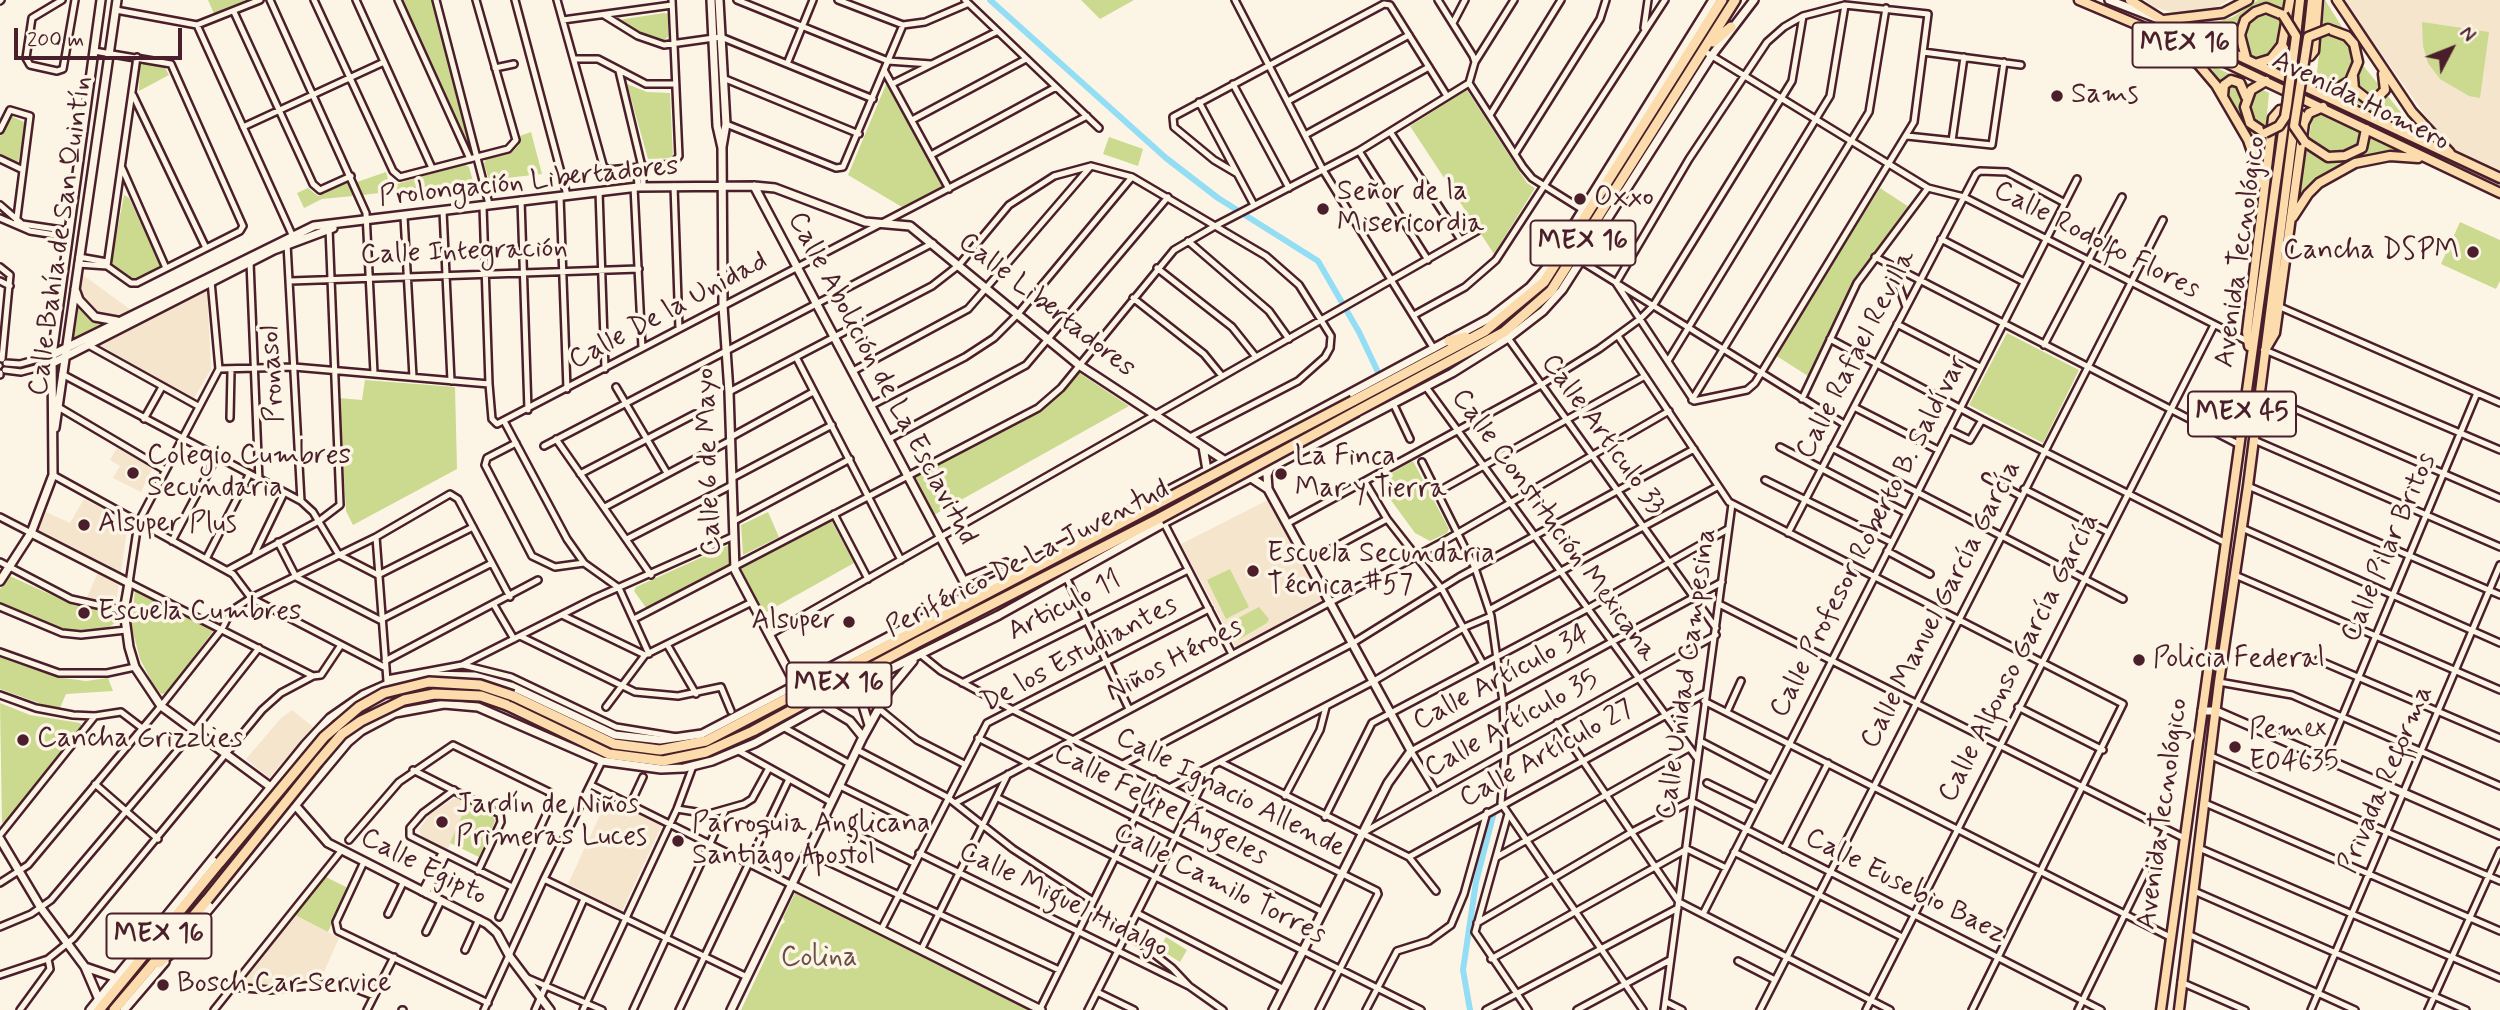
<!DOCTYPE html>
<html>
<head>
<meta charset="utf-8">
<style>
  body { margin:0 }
  #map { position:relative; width:2500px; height:1010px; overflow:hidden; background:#fcf5e5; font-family:Mynerve,sans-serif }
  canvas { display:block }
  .north { position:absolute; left:2416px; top:14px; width:70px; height:70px; -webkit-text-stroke:5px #fcf5e5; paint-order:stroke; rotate:48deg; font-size:19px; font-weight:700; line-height:28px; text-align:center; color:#4a1f2b }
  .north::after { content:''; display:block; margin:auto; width:24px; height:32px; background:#4a1f2b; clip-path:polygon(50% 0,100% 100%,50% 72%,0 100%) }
  .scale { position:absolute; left:14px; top:28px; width:168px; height:32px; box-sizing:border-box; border:4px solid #4a1f2b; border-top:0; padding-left:9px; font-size:21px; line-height:24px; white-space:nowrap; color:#4a1f2b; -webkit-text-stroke:5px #fcf5e5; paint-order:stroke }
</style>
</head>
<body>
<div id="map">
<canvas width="2500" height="1010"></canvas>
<div class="north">N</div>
<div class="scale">200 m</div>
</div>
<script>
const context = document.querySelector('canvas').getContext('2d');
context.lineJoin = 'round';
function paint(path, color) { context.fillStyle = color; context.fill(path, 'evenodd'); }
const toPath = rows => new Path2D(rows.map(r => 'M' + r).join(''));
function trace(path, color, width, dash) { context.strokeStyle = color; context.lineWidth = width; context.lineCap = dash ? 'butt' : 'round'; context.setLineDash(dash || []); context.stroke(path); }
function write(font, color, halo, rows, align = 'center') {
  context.font = font + ' Mynerve,sans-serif'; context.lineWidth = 7; context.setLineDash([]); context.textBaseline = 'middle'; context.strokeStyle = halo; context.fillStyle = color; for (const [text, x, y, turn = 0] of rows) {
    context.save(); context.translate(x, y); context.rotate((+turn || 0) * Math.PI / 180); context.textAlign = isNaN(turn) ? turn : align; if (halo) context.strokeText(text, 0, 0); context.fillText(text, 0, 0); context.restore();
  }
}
const built = toPath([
  [2145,0,2229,0,2215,8,2173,12,2156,8],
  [2343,0,2500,0,2500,172,2448,147],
  [83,275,131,310,117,318,105,319,95,313,83,301,80,290],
  [207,289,211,369,194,398,100,346],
  [117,448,153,467,141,492,113,478,120,466,110,460],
  [1272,498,1326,598,1236,647,1181,544],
  [84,499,128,523,121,572,39,532,38,527,46,512,70,523],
  [98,572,119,583,116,603,86,600],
  [292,710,313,727,269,778,246,759,281,718],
  [456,797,468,802,448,849,422,837,419,830,429,815],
  [608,798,662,825,622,911,568,884],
  [295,915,339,938,320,981,273,987,240,983]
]);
const green = toPath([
  [208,0,250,0,215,16],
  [402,0,432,0,470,144,469,146],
  [1081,0,1134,0,1100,19],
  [2258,0,2285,0,2274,65,2184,24,2213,23,2233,17],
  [2325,0,2347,35,2360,48,2361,63,2421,137,2316,81],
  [664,13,668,14,668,37,661,42,618,20],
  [2422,22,2489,32,2480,98,2469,96,2440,79,2428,63,2423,46],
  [143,64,164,66,169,75,139,91,140,66],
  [2209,64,2269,93,2262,168,2254,138],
  [887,82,945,186,902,207,848,175],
  [627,84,647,92,670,93,673,158,648,159],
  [1467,90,1527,183,1535,188,1494,254,1410,126],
  [2314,108,2403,153,2383,153,2345,162,2324,173,2299,196],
  [11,116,26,123,18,163,0,156,0,137,8,117],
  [531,132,542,174,489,180,484,164,486,159,513,151,519,145,517,137],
  [1109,137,1143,149,1138,166,1103,154],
  [463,164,469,167,473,181,363,195,357,182,386,172,388,179,397,184],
  [343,182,348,184,353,196,322,199,304,208,297,193,308,188,318,196],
  [1880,188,1909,207,1851,284,1808,376,1775,355],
  [124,195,129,198,160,263,160,266,135,280,111,263],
  [2460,222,2500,240,2500,281,2496,289,2441,264],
  [79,305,88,316,109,325,77,340,74,337],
  [2007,333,2079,370,2043,443,1969,405],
  [1078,372,1129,406,934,515,913,477,1040,411],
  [365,380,455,387,457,469,353,525,346,511,339,398,362,400],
  [1413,461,1449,529,1447,533,1430,541,1415,533,1377,481],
  [768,512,779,537,743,555,741,525],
  [831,520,854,563,763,614,739,569],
  [729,545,729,564,647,609,634,591,636,587],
  [1230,569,1249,607,1226,619,1207,580],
  [10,576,73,605,115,613,118,621,109,627,90,631,64,630,0,603,0,589],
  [135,591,214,630,166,693,161,694,153,684,140,659,131,625],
  [1259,607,1269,619,1267,623,1238,640,1234,638,1229,623],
  [0,654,56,677,86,681,108,678,113,691,66,694,59,710,0,689],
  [0,703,30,715,80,723,83,727,8,821,2,823],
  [468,802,492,814,495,821,479,857,450,843],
  [326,877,348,888,328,932,295,915],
  [795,893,1029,1010,741,1010,781,925,785,922,783,918],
  [1166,937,1187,950,1180,962,1159,949]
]);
const canal = toPath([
  [990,0,1166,158,1218,198,1318,261,1359,332,1377,370],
  [1470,1010,1463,970,1476,882,1494,812]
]);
const street = toPath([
  [62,0,32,18,26,58,30,65,57,71,63,69,75,0],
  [270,0,366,213,374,373],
  [314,0,393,171,400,177,508,149,516,140,476,0],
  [356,0,432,168],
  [398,0,470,159],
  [436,0,489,204],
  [515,0,567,195],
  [557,0,603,165,607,170,673,164,679,156,672,0],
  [737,0,888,61,931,64],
  [838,0,903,25,925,22,967,4],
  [965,0,1099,128],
  [1235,0,1323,170,1434,349],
  [1438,0,1473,56,1475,62,1469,83,1523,167,1532,178,1583,210],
  [0,1,1,0],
  [1845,5,1928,14,1914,122,1755,383,1747,390,1694,401,1616,283,1689,159,1767,42,1784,27,1803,16,1845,5],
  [116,10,197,25,260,0],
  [234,12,313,184,320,190,351,176],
  [604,15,638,36,664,45,721,37,873,99],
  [563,20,672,5],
  [1453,23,1465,0],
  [197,25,294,239],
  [1644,28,1648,0],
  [1704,51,1928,188,1964,197,2247,341],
  [1923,52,2021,65],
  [574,59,598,59,646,84,675,84],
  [1475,62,1514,0],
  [787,64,813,0],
  [495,68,514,64],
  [884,70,949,189],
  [619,71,643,171,643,187],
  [723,78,859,134],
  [892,84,996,32],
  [1233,84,1289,188],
  [133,95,206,248],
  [1288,101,1409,35],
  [1199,102,1254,205],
  [1490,115,1561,0],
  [912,120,1026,59],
  [726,124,836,168,843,167,903,25],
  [243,127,384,62],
  [0,130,10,110,30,116,16,225],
  [1391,133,1461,240],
  [1305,135,1429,67],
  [1907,136,1992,145,2004,62],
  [1952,141,1964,57],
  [1359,151,1428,260],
  [1515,154,1600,19,1606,0],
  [931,155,1056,87],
  [0,159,23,170],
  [122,168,166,268],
  [1236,173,1214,160,1174,127,1173,117,1384,4,1390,5,1447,96],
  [674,186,679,329],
  [634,187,642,348],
  [638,187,637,170,640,167],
  [599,191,605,369],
  [560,196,567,389],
  [521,200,528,410],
  [0,205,22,224,69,231],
  [483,206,489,384,492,419,497,424,1087,116],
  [443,211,451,381],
  [404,217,413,377],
  [0,218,30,231,68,237],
  [1941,239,2024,282],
  [1188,241,1269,311,1289,339],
  [287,244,301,501],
  [79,257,107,262],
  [1875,257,2238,444],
  [1581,261,1844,424],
  [250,262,259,481],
  [78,264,107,266,131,283,137,283,240,231,243,226,171,64,94,51],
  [107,266,137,57],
  [1892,266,1906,307],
  [0,267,10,275,2,359],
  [1157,268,1232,327,1256,357],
  [0,281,10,286],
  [211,281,219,369],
  [290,281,639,269],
  [1133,298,1204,354,1222,376],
  [2278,306,2500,403],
  [1414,315,1465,287,1496,260,1665,0],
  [1897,324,1980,367],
  [1618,336,1729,502,2123,704,1972,1010],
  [1508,338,1716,628],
  [1830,339,1982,420,2224,542],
  [2044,345,2122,197],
  [90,346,198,406],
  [2265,350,2500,450],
  [796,357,901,560],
  [1668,361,1830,96,1845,5],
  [6,363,20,364,52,355],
  [219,369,138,523,129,583,313,676,321,675,341,645],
  [219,369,294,367,489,384],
  [5,370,21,372,51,364],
  [853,371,968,309,1091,166],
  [62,374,301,501,313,512,339,555,378,575,473,527],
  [0,375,0,373],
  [616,387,667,473],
  [1426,387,1697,758],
  [729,392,932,286,959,265,1009,205,1054,176,1091,166,1132,177,1266,256,1299,285,1331,336,1330,348,1325,357,1298,381,1190,437],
  [2258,393,2500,498],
  [1802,399,1857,283,1928,188],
  [1692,400,1869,112,1886,8],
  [1393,403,1410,439],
  [872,405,965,357,994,338,1018,314,1132,177],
  [1854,407,1938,450],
  [60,408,165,470],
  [230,418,231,371],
  [144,419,162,387],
  [504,421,567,539,584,563,619,588,649,654],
  [1949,430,1970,440,1982,420],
  [731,437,813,392],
  [556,439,651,575],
  [889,439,1026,365,1168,197],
  [2254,440,2500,547],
  [516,443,487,458,485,465,532,556,555,567,584,563],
  [544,446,933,243],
  [1780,447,1907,513],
  [1832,448,2123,599],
  [1422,462,1475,568,1491,616,1503,702,1505,753,1501,803,1643,1010],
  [580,474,695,414],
  [53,475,233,574,251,598],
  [1986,477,2021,496],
  [732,478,832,425],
  [1765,480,1891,542],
  [1365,482,1387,519,1442,589,1483,664],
  [2248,486,2500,595],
  [2024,489,2108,532],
  [1437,492,1645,376],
  [605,507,731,440],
  [834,514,868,579],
  [0,517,31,533],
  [734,521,850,459],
  [1164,523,1232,654],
  [1288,523,1541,385,1599,349,1640,319,1653,306,1792,81,1803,16],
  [2242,528,2500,643],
  [1788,533,1976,174,1980,171,2007,172,2065,203],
  [376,537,387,681],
  [627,539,732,485],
  [172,541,216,458],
  [278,542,296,577,380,620,492,563],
  [1887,551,1930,574],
  [255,553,284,493],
  [206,559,249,475],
  [1309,561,1387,519],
  [0,562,71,599,124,611],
  [228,570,319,521,340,505,329,228],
  [2235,575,2500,690],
  [1066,577,1129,709],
  [964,580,1006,562,1014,570],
  [251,598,386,668],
  [1719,604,2184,838],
  [494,605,514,639],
  [0,607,62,633,81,635,126,630],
  [1489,610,1717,487],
  [562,615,645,655],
  [634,619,1038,408,1061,388,1174,250,1215,226,1359,151,1469,83],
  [769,635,1477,231],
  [520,636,635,692,678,696,721,687,731,711],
  [668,646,696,694],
  [0,652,59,673,107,673,135,667],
  [920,654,941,671,1015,711,1377,891,1378,894,1319,1010],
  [2318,660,2500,738],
  [385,661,538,580],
  [463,665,511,677,616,727,677,737],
  [387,679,462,665,595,598,734,536],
  [2219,682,2292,695,2500,786],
  [962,683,1188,570],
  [0,695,36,708,73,715,95,716,121,712,142,728],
  [1704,701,2170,937],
  [606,707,645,655,752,602],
  [2018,707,2103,750],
  [878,708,917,740,964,764],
  [1727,712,1741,681],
  [1557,723,1679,902,1890,1010],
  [783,727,850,764],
  [978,738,1323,912],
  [1700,741,1771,778],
  [737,750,831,802],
  [857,750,947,797,1013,849,1093,901],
  [2211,756,2500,881],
  [2325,758,2477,393],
  [1220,762,1409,857,1436,891],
  [1123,764,1353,643,1459,577,1694,449],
  [413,770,500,814,501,822,478,871],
  [1707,783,1756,807],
  [95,784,158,839],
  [591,785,792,885],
  [840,786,931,831],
  [1171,787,1374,681,1465,627,1491,616],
  [454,790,423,813,410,828,410,836,512,887],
  [1436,792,1411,751,1722,582],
  [1285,796,1320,730,1326,707],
  [998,798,1421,1010],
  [955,803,1439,544,1669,411],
  [2205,803,2500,931],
  [630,805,643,777],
  [677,809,709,814,744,804,752,799,769,768],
  [1508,814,1475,932,1528,1010],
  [1325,817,1372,723,1587,609,1728,529],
  [823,818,914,863],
  [1366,831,1716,635],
  [0,835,95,716],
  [349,840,399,782,453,745,549,792,552,802,499,917],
  [2199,848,2500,978],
  [1784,849,1828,763],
  [807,852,1059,970],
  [1734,852,1902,937],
  [919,853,1189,986],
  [1409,857,1706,693],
  [1497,857,1689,748],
  [363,864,336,922,338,931,488,1003],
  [544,879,747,977],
  [0,883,28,865,161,706,222,629,231,611,251,598,376,537,450,494,458,499,510,597],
  [2194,891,2466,1010],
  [422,892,442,853],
  [426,894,446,855],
  [1090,908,1127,933,1172,968,1189,986,1223,1010],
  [1137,913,1284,989],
  [388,914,403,883],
  [1703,914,2077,179],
  [1477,923,1632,832,1691,801,2101,1010],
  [0,927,31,914,51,900,193,732,259,648],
  [881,930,987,723,1209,609],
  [426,932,441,901],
  [2188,934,2355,1010],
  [465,950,479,919],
  [921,950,1008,774],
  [1491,959,1687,849,1726,868],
  [1738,961,1775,980],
  [0,975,48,959,74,938,262,710,281,693,313,676],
  [525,977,602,1010],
  [2181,982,2245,1010],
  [231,987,270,990,339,982,374,996],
  [1097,992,1134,1010],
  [1666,1002,1682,1010],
  [1040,1009,1154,779],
  [20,1010,50,969,48,959],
  [214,1010,341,851],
  [367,1010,394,957],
  [402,1010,403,1010],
  [484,1010,544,879,602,761],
  [535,1010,584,899],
  [583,1010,677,809,693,766],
  [633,1010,725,811],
  [679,1010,789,779],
  [1088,1010,1211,767],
  [1366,1010,1397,951,1429,941,1451,925,1464,894,1487,812],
  [1486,1010,1678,908],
  [1577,1010,1670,960],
  [1664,1010,1732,504],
  [1760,1010,2163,220],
  [1866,1010,2214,325],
  [2078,1010,2166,830],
  [2311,1010,2500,565],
  [2428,1010,2500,851]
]);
const secondary = toPath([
  [711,0,717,126,722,148,723,306,729,392,735,570,796,685],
  [719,0,726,124,722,147],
  [2109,0,2161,20],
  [754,186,970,593],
  [75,289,79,300,95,317,117,321],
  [52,355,314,226,638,187,754,186,775,188,865,222,910,226,1079,365,1268,489,1409,747,1411,751,1388,783,1273,1010],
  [51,364,274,250,333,228],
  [55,428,117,0],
  [1203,447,1207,470],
  [1268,489,1267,475,1270,468],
  [31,533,129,583,124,611,129,647,135,667,161,706,295,805,328,843,487,924,497,933,510,957,550,1010],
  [0,581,31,533,53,475,52,355,101,0],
  [856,683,869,725],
  [823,705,850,721,863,737],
  [2202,711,2216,711,2500,835],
  [0,839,41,908,85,967,100,1002],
  [792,885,1041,1010],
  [175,950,348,742,361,731,395,713,444,704,478,707,602,761,661,769,684,768,712,761,755,743,872,678,999,615,1164,523,1452,373,1508,338,1543,311,1562,290,1712,55,1754,0],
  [85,967,120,979],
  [90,1010,305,745,330,718,363,695,388,684,426,675,475,676,511,686,615,735,660,740,702,734,1211,468,1490,318,1530,287,1548,266,1713,0],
  [124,1010,165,962],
  [731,1010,863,737,889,690,913,661]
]);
const primary = toPath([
  [2079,0,2214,57,2500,193],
  [2130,0,2162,20,2500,178],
  [2290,0,2282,45,2288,55,2301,58,2310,56,2314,51,2318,0],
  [2337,0,2412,112,2450,153],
  [2164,20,2223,13,2248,0],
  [2157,36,2199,65,2216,85,2248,140,2264,186],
  [2296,36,2300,0],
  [2308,37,2312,0],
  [2246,58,2240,35,2245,20,2255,12,2266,8,2283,15],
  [2258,63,2271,59,2282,45],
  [2353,77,2354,89,2368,100,2378,97,2385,90,2383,74],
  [2223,96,2224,85,2231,80,2240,83,2246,97],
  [2325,96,2350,81,2358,62,2354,44,2347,36,2328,29],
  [2304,123,2309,113,2323,107],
  [2265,133,2250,123,2245,107,2251,90,2266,81],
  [2305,142,2328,157,2345,156,2362,148,2366,129],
  [2293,217,2308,194,2319,183,2355,163,2390,156,2418,158],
  [2249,346,2247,332,2273,118,2280,110,2292,110,2301,115,2304,123,2275,333,2265,350],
  [2161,1010,2285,117],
  [2179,1010,2219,682,2248,486,2294,126]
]);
const highway = toPath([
  [1713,42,1731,27],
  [1449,341,1466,337],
  [1353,401,1485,331,1544,282,1722,0],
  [1357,411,1504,332,1551,291,1735,0],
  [513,696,614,744,660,750,706,741,1157,504],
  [507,705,609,754,663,761,706,752,753,731,918,642,1160,518],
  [159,963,176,948],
  [99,1010,220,862],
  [114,1010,207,900]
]);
const secondaryBridge = toPath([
  [846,665,856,682]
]);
const primaryBridge = toPath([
  [2265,133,2279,126,2285,117,2287,105,2296,36,2283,15],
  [2305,142,2294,126,2308,37,2328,29]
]);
const highwayBridge = toPath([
  [1157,504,1353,401],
  [1160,518,1357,411],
  [220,862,324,737,359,707,384,693,429,682,480,685,513,696],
  [207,900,318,762,342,734,361,721,404,700,434,694,481,696,507,705]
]);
const markers = [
  [2057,96,7,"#4a1f2b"],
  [1580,199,7,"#4a1f2b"],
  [1323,209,7,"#4a1f2b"],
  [2473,252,7,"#4a1f2b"],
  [133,473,7,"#4a1f2b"],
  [1281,474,7,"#4a1f2b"],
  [84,525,7,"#4a1f2b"],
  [1253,571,7,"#4a1f2b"],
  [84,613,7,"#4a1f2b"],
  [849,622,7,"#4a1f2b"],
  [2139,660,7,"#4a1f2b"],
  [23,740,7,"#4a1f2b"],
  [2235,747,7,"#4a1f2b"],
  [442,822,7,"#4a1f2b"],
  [678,841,7,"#4a1f2b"],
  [163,985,7,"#4a1f2b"]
];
const shields = [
  [2185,45,105],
  [1583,243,105],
  [2242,414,108],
  [839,685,105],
  [159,936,105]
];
const shieldNames = [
  ["MEX 16",2185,45],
  ["MEX 16",1583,243],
  ["MEX 45",2242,414],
  ["MEX 16",839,685],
  ["MEX 16",159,936]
];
const poiNames = [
  ["Sams",2071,96],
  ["Señor de la",1337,193],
  ["Misericordia",1337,225],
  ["Oxxo",1594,199],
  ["Cancha DSPM",2459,252,"right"],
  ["Colegio Cumbres",147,457],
  ["Secundaria",147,489],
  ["La Finca",1295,458],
  ["Mar y Tierra",1295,490],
  ["Alsuper Plus",98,525],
  ["Escuela Secundaria",1267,555],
  ["Técnica #57",1267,587],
  ["Escuela Cumbres",98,613],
  ["Alsuper",835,622,"right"],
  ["Policia Federal",2153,660],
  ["Pemex",2249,731],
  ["E04635",2249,763],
  ["Cancha Grizzlies",37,740],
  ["Jardín de Niños",456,806],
  ["Primeras Luces",456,838],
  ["Parroquia Anglicana",692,825],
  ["Santiago Apostol",692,857],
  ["Bosch Car Service",177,985]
];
const streetNames = [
  ["Avenida Homero",2360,102,26],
  ["Prolongación Libertadores",529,183,-6],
  ["Calle Bahía de San Quintín",62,236,-82],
  ["Calle Rodolfo Flores",2096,241,27],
  ["Avenida Tecnológico",2242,252,-82],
  ["Calle Integración",464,253,-2],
  ["Calle Libertadores",1046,306,38],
  ["Calle De la Unidad",669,312,-28],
  ["Calle Rafael Revilla",1857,355,-63],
  ["Pronasol",274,374,-93],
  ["Calle Abolición de La Esclavitud",881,379,62],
  ["Calle Artículo 33",1602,435,54],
  ["Calle 6 de Mayo",710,462,-92],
  ["Calle Constitución Mexicana",1553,526,54],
  ["Calle Profesor Roberto B. Saldívar",1870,537,-63],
  ["Calle Pilar Britos",2390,548,-67],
  ["Periférico De La Juventud",1028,560,-27],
  ["Calle Manuel García García",1942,605,-63],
  ["Articulo 11",1065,607,-27],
  ["De los Estudiantes",1080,655,-28],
  ["Calle Alfonso García García",2020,658,-63],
  ["Niños Héroes",1175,661,-28],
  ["Calle Unidad Campesina",1688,674,-82],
  ["Calle Artículo 34",1502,679,-28],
  ["Calle Artículo 35",1512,725,-29],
  ["Calle Artículo 27",1547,755,-29],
  ["Privada Reforma",2387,780,-67],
  ["Calle Ignacio Allende",1230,794,27],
  ["Calle Felipe Ángeles",1160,806,27],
  ["Avenida Tecnológico",2164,814,-82],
  ["Calle Egipto",423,868,27],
  ["Calle Camilo Torres",1219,885,27],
  ["Calle Eusebio Baez",1905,887,27],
  ["Calle Miguel Hidalgo",1063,901,26]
];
const parkNames = [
  ["Colina",819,959]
];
paint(built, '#f4e5cc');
paint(green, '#cbda8e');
trace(canal, '#93def4', 6);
trace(street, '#4a1f2b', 10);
trace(secondary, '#4a1f2b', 12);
trace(primary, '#4a1f2b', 13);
trace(highway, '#4a1f2b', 14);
trace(street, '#fcf5e5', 5);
trace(secondary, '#fcf5e5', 7);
trace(primary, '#fcdcac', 8);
trace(highway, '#fcdcac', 9);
trace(secondaryBridge, '#4a1f2b', 12, []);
trace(primaryBridge, '#4a1f2b', 13, []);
trace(highwayBridge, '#4a1f2b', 14, []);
trace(secondaryBridge, '#fcf5e5', 7);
trace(primaryBridge, '#fcdcac', 8);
trace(highwayBridge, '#fcdcac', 9);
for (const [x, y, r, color] of markers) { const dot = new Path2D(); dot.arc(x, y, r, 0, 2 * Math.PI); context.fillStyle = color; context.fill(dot); trace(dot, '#fcf5e5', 2.5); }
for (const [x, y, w] of shields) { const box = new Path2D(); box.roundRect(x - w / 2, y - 22.5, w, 45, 5); context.fillStyle = '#fcf5e5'; context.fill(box); trace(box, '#4a1f2b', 2); }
write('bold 26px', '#4a1f2b', null, shieldNames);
write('28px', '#4a1f2b', '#fcf5e5', poiNames, 'left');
write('28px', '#4a1f2b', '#fcf5e5', streetNames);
write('28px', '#6a4e44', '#fcf5e5', parkNames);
</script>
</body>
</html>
